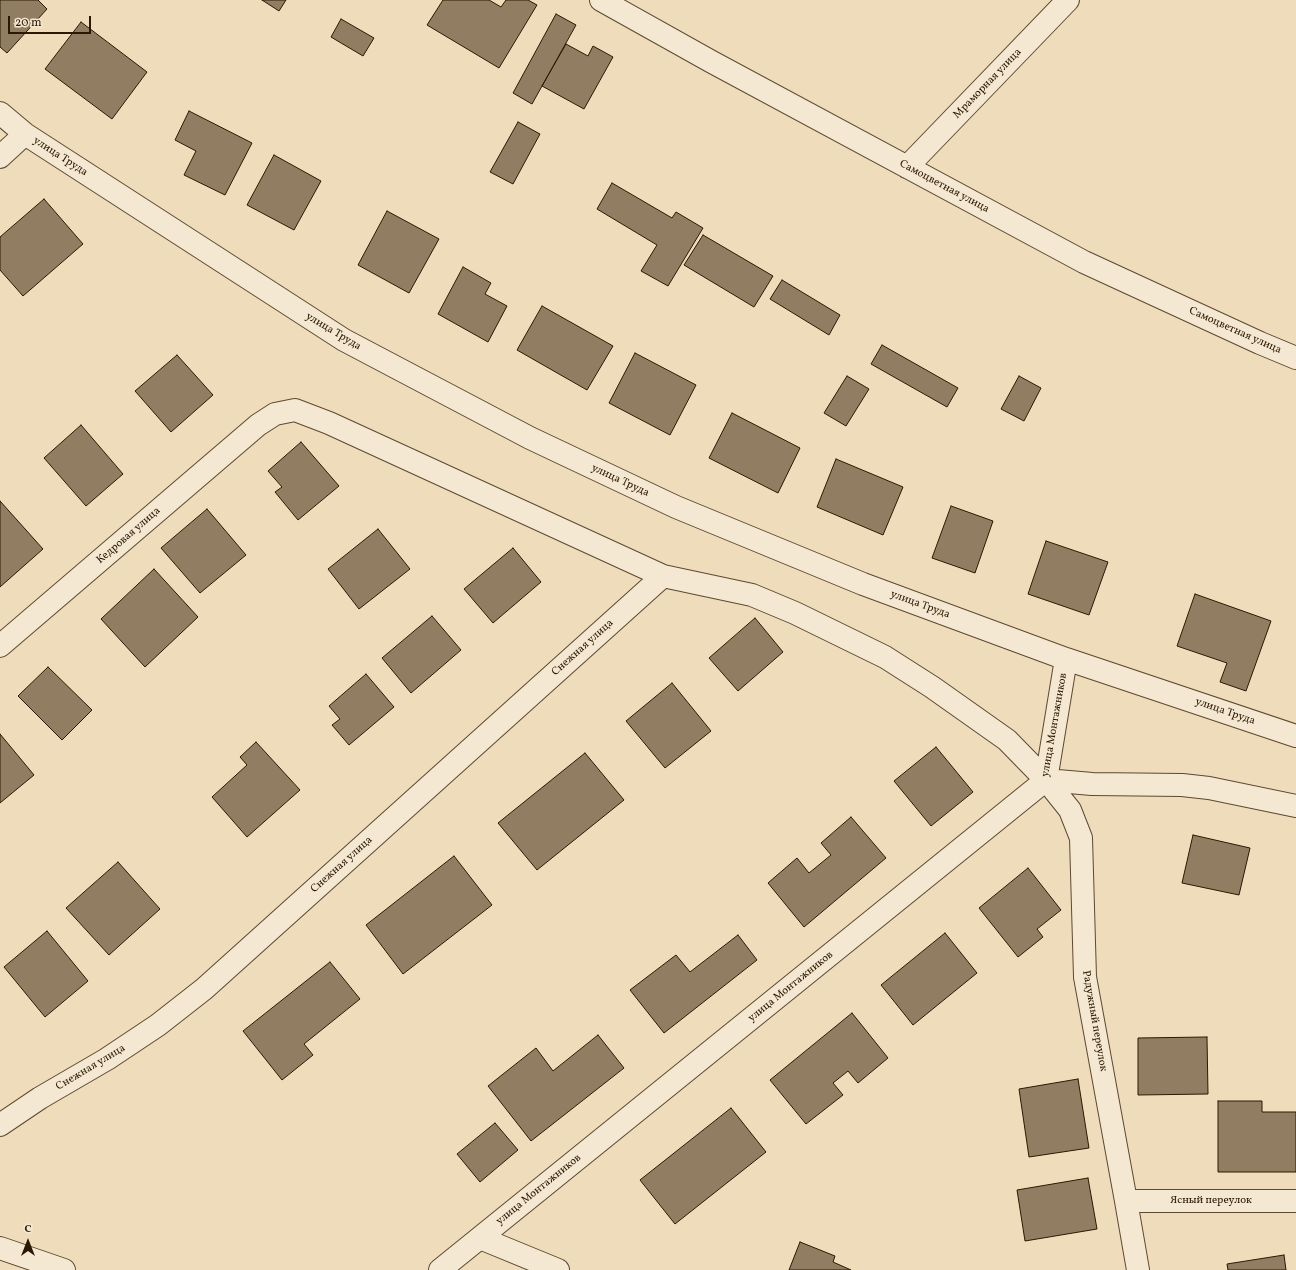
<!DOCTYPE html>
<html>
<head>
<meta charset="utf-8">
<style>
  body { margin:0 }
  #map { position:relative; width:1296px; height:1270px; overflow:hidden; background:#efdcba; font-family:Vollkorn,serif }
  canvas { display:block }
  .north { position:absolute; left:8px; top:1222px; width:40px; height:40px; -webkit-text-stroke:3px #f5e8d2; paint-order:stroke; rotate:0deg; font-size:11px; font-weight:700; line-height:16px; text-align:center; color:#2b1803 }
  .north::after { content:''; display:block; margin:auto; width:14px; height:18px; background:#2b1803; clip-path:polygon(50% 0,100% 100%,50% 72%,0 100%) }
  .scale { position:absolute; left:8px; top:16px; width:83px; height:18px; box-sizing:border-box; border:2px solid #2b1803; border-top:0; padding-left:5px; font-size:12px; line-height:14px; white-space:nowrap; color:#2b1803; -webkit-text-stroke:3px #f5e8d2; paint-order:stroke }
</style>
</head>
<body>
<div id="map">
<canvas width="1296" height="1270"></canvas>
<div class="north">С</div>
<div class="scale">20 m</div>
</div>
<script>
const context = document.querySelector('canvas').getContext('2d');
context.lineJoin = 'round';
function paint(path, color) { context.fillStyle = color; context.fill(path, 'evenodd'); }
const toPath = rows => new Path2D(rows.map(r => 'M' + r).join(''));
function trace(path, color, width, dash) { context.strokeStyle = color; context.lineWidth = width; context.lineCap = dash ? 'butt' : 'round'; context.setLineDash(dash || []); context.stroke(path); }
function write(font, color, halo, rows, align = 'center') {
  context.font = font + ' Vollkorn,serif'; context.lineWidth = 4; context.setLineDash([]); context.textBaseline = 'middle'; context.strokeStyle = halo; context.fillStyle = color; for (const [text, x, y, turn = 0] of rows) {
    context.save(); context.translate(x, y); context.rotate((+turn || 0) * Math.PI / 180); context.textAlign = isNaN(turn) ? turn : align; if (halo) context.strokeText(text, 0, 0); context.fillText(text, 0, 0); context.restore();
  }
}
const building = toPath([
  [0,0,38,0,47,9,7,53,0,47,0,0],
  [262,0,286,0,279,11,262,0],
  [443,0,489,0,501,7,506,0,528,0,537,5,499,68,427,25,443,0],
  [556,14,576,25,532,104,513,93,556,14],
  [341,19,374,38,363,56,331,37,341,19],
  [81,22,147,72,112,119,45,69,81,22],
  [566,44,588,56,593,46,613,57,584,109,542,86,566,44],
  [189,111,252,143,225,195,184,175,196,151,175,140,189,111],
  [518,122,540,134,513,184,490,172,518,122],
  [274,155,321,181,294,230,247,205,274,155],
  [612,183,672,218,676,212,703,228,668,286,641,271,657,245,597,209,612,183],
  [44,199,83,244,23,296,0,270,0,237,44,199],
  [387,211,439,239,409,293,358,265,387,211],
  [703,235,773,276,754,307,684,265,703,235],
  [463,267,491,283,485,294,507,306,488,342,438,314,463,267],
  [782,280,840,315,829,335,770,299,782,280],
  [542,306,613,346,587,390,517,350,542,306],
  [882,345,958,388,947,407,871,364,882,345],
  [635,353,696,385,670,435,609,403,635,353],
  [177,355,213,395,171,432,135,391,177,355],
  [847,376,869,389,846,426,824,413,847,376],
  [1019,376,1041,388,1024,421,1001,409,1019,376],
  [732,413,800,448,778,493,709,458,732,413],
  [81,425,123,474,86,506,44,458,81,425],
  [301,442,339,486,298,520,275,492,282,487,268,471,301,442],
  [836,459,903,487,883,535,817,507,836,459],
  [0,501,43,549,0,587,0,501],
  [951,506,993,521,975,573,932,558,951,506],
  [207,509,246,555,200,593,161,548,207,509],
  [378,529,410,569,359,609,328,569,378,529],
  [1046,541,1108,562,1089,615,1028,594,1046,541],
  [513,548,541,582,493,623,464,589,513,548],
  [154,569,198,617,145,667,101,619,154,569],
  [1195,594,1271,621,1246,691,1220,682,1227,663,1177,646,1195,594],
  [432,616,461,650,411,693,382,658,432,616],
  [755,618,783,652,738,691,709,658,755,618],
  [48,667,92,710,62,740,18,696,48,667],
  [366,674,394,707,349,745,332,725,340,719,329,706,366,674],
  [672,683,711,731,665,768,626,721,672,683],
  [0,734,34,775,0,803,0,734],
  [256,742,300,790,247,837,212,797,247,765,240,757,256,742],
  [936,747,973,792,931,826,894,781,936,747],
  [585,753,624,800,537,870,498,823,585,753],
  [851,817,886,858,804,927,768,883,797,858,809,873,831,855,821,843,851,817],
  [1193,835,1250,848,1239,895,1182,883,1193,835],
  [454,856,492,905,403,974,366,925,454,856],
  [118,862,160,909,109,955,66,908,118,862],
  [1028,868,1061,910,1037,929,1043,937,1018,957,979,908,1028,868],
  [47,931,88,981,45,1017,4,967,47,931],
  [945,933,977,973,913,1025,881,985,945,933],
  [738,935,757,960,664,1033,630,990,676,955,690,972,738,935],
  [330,962,360,999,304,1044,313,1055,282,1080,243,1031,330,962],
  [852,1013,888,1058,858,1083,848,1071,833,1083,843,1095,806,1124,770,1080,852,1013],
  [598,1035,624,1068,531,1141,488,1086,536,1048,553,1071,598,1035],
  [1207,1037,1208,1094,1138,1095,1138,1038,1207,1037],
  [1078,1079,1089,1148,1029,1157,1019,1089,1078,1079],
  [1218,1101,1262,1101,1262,1112,1296,1112,1296,1172,1218,1172,1218,1101],
  [731,1108,766,1152,675,1224,640,1180,731,1108],
  [495,1123,518,1150,480,1182,457,1154,495,1123],
  [1088,1178,1097,1229,1025,1241,1017,1190,1088,1178],
  [800,1242,835,1256,833,1262,851,1270,789,1270,800,1242],
  [1284,1255,1286,1270,1228,1270,1227,1264,1284,1255]
]);
const street = toPath([
  [601,0,712,62,1084,262,1260,343,1296,358],
  [0,113,25,134,344,340,530,438,676,507,863,584,1066,659,1296,736],
  [0,157,25,134],
  [907,167,1068,0],
  [0,646,258,425,275,414,295,410,329,423,663,576,752,595,795,613,885,657,932,687,1007,740,1046,780,1092,784,1182,785,1209,788,1296,806],
  [1046,780,1070,810,1081,838,1085,977,1126,1201,1138,1270],
  [0,1125,40,1098,107,1059,158,1025,204,989,663,576],
  [1126,1201,1296,1201],
  [480,1238,558,1270],
  [0,1248,64,1270],
  [440,1270,1046,780,1066,659]
]);
const streetNames = [
  ["Мраморная улица",988,84,-46],
  ["улица Труда",60,157,33],
  ["Самоцветная улица",944,187,28],
  ["Самоцветная улица",1235,331,24],
  ["улица Труда",333,332,31],
  ["улица Труда",620,481,25],
  ["Кедровая улица",129,536,-41],
  ["улица Труда",920,605,20],
  ["Снежная улица",583,648,-42],
  ["улица Труда",1225,712,19],
  ["улица Монтажников",1055,725,-80],
  ["Снежная улица",342,865,-42],
  ["улица Монтажников",791,987,-39],
  ["Радужный переулок",1094,1021,80],
  ["Снежная улица",91,1068,-31],
  ["улица Монтажников",539,1190,-39],
  ["Ясный переулок",1211,1201]
];
paint(building, '#917e62');
trace(building, '#2b1803', 1);
trace(street, '#5c4931', 24);
trace(street, '#f5e8d2', 22);
write('11px', '#2b1803', '#f5e8d2', streetNames);
</script>
</body>
</html>
